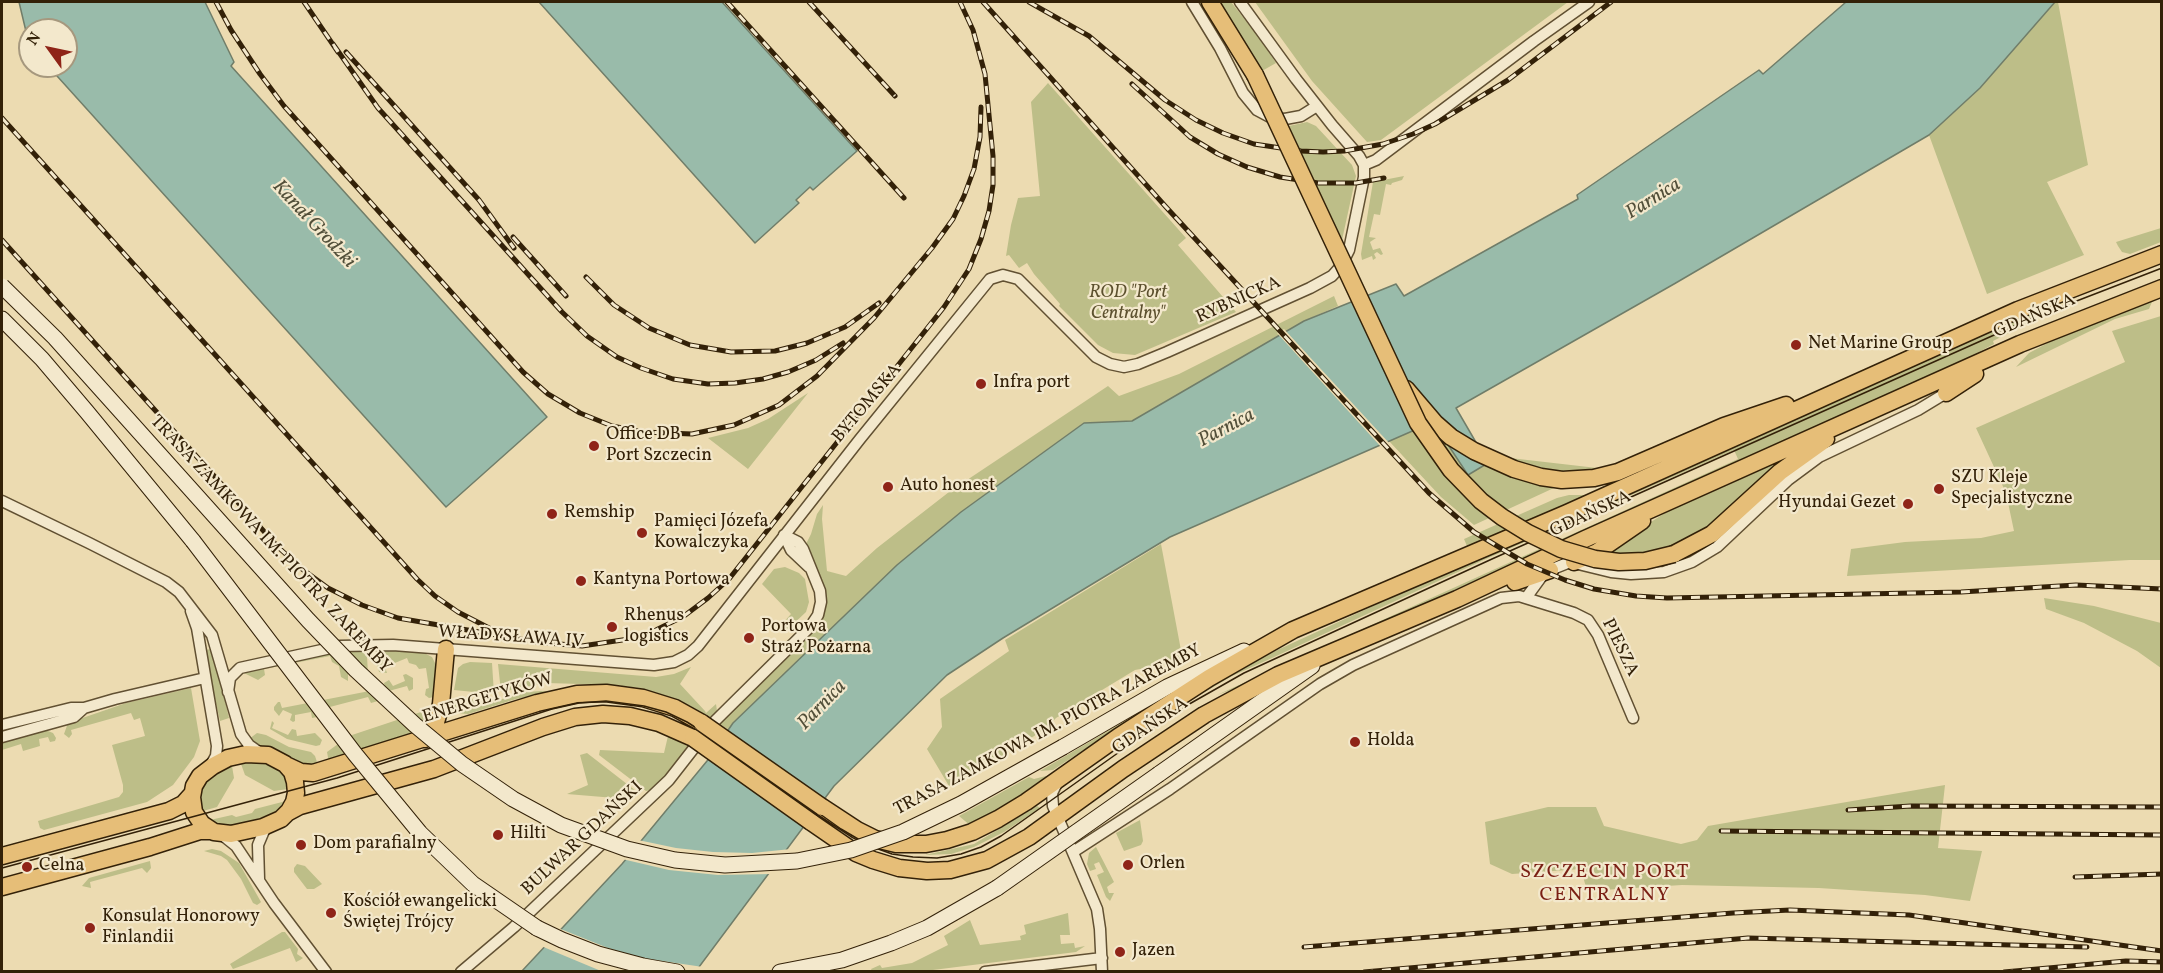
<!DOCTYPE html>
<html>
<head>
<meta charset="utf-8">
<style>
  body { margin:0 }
  #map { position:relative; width:2163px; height:973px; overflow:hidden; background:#ecdbb1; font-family:Vollkorn,serif }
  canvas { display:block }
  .frame { position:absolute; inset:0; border:3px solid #332108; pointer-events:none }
  .north { position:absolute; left:18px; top:18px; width:60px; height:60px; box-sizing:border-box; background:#f3e8cc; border:2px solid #a6987e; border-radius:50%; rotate:303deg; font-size:16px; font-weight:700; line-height:24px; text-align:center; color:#332108 }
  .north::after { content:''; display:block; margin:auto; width:21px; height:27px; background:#8f2418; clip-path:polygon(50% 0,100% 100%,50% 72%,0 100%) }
</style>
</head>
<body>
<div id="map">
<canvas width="2163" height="973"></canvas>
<div class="frame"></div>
<div class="north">N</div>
</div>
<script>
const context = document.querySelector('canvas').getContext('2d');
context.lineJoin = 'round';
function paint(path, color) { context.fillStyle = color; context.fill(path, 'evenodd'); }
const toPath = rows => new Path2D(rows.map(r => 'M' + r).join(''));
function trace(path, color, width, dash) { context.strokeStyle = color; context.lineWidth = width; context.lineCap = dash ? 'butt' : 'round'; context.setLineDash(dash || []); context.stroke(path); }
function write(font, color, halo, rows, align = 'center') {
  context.font = font + ' Vollkorn,serif'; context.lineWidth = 4.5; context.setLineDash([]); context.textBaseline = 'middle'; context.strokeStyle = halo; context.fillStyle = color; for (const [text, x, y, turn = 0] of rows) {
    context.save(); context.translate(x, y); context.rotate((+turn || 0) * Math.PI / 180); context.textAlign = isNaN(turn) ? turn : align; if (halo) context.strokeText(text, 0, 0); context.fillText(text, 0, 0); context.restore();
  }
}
const green = toPath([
  [1218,2,1231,2,1259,37,1276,63,1262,71],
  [1255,2,1568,2,1381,140,1367,142,1312,81],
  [2055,2,2058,2,2088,165,2047,182,2084,255,1987,294,1929,135,1980,88],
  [1048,83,1186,238,1178,245,1236,312,1135,355,1113,353,1098,345,1059,306,1060,304,1034,274,1027,263,1019,268,1009,255,1006,256,1011,225,1018,198,1040,196,1031,102],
  [1307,122,1316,126,1352,165,1356,176,1342,240,1289,126],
  [1404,176,1402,180,1392,183,1391,185,1386,184,1380,215,1374,214,1369,237,1376,238,1370,242,1373,250,1380,248,1383,254,1381,255,1377,252,1374,254,1376,258,1373,260,1372,256,1362,260,1361,254,1373,182],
  [2161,228,2161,242,2130,254,2122,252,2118,246,2116,242],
  [1334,296,1338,306,1304,321,1132,421,1084,423,961,512,897,565,733,723,729,730,718,723,811,633,823,616,826,602,822,582,806,544,811,534,817,514,823,505,822,519,827,571,846,576,877,548,949,492,1108,386,1119,396,1179,374],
  [2072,297,2075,298,2035,314,2037,319,1993,341,1994,344,1956,364,1239,687,1217,695,1738,459,1734,450,1486,559,1272,658,1232,676,1188,702,1205,687,1260,658,1434,578,1489,556,2035,311],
  [2154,297,2149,309,2115,319,2016,367,2029,353,2061,336],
  [2161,316,2161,560,2130,560,1847,576,1851,549,1905,542,1981,538,2014,531,2006,493,1976,428,2125,362,2112,331],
  [808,393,748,469,708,438,748,428,768,419],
  [1434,422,1488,463,1510,458,1597,468,1474,525,1441,497,1389,441],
  [1795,453,1752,492,1686,544,1643,555,1601,554,1679,504],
  [1569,495,1586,495,1473,546,1467,546,1464,539,1557,498],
  [1161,544,1183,661,1135,670,1056,718,1048,727,994,762,949,786,927,749,942,727,940,699,1009,651,1005,640],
  [785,567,799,573,805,579,809,602,806,612,787,630,782,624,791,614,762,584,774,569],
  [2044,598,2094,606,2161,623,2161,668,2137,651,2084,623,2046,609],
  [213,649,229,718,220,721,204,650],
  [361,650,367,656,368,674,361,671,348,674,348,681,341,677,339,666,332,662,330,656,264,669,265,675,258,680,244,673,244,670,314,653],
  [384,650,422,652,432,657,436,665,434,697,429,698,425,695,426,689,429,688,426,668,419,669,416,665,409,663,407,658,385,667,387,673,379,672,376,659,380,653],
  [470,662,492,663,494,694,454,690,458,668,463,664],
  [498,664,656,677,674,674,691,667,680,684,705,711,706,713,716,704,717,711,710,718,655,693,640,688,614,685,546,683,501,692],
  [406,674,413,678,413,689,409,691,407,686,385,692,385,699,371,703,368,697,326,708,317,717,312,718,311,712,295,715,295,721,293,722,290,720,292,714,283,710,279,716,274,710,274,707,278,702,280,702,282,708,385,688,384,683,389,680,393,686,405,681,403,675],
  [191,688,200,741,194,757,173,785,147,802,44,830,40,828,38,821,119,797,123,792,123,785,112,745,145,736,140,718,134,720,131,713,71,730,72,734,69,738,64,734,68,723,126,703],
  [541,691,553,692,516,699,468,714,456,713,449,703,465,699,495,701,527,692],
  [1171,694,1087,752,1085,749,1053,770,1040,771],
  [433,708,432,717,421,733,329,763,327,752,349,736],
  [272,721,274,723,272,728,288,735,292,729,296,730,297,736,315,733,322,740,320,745,316,746,287,739,270,729],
  [43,729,53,733,56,738,55,741,50,742,48,737,39,739,40,746,23,751,21,744,2,750,2,740],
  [257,733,266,735,289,747,311,752,315,756,318,765,309,767,296,763,277,749,257,745,249,739],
  [668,736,689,747,677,765,651,790,646,791,599,755,600,750,664,753],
  [587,753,636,791,627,799,567,794,588,785,580,755],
  [244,763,266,763,281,771,287,781,288,789,274,791,245,775,241,764],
  [232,766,234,778,217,807,203,811,200,799,205,782,213,776],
  [1046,776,1050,777,1003,810,971,826,959,816,1029,777,1034,779],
  [1945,785,1938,848,1982,851,1970,901,1925,895,1819,888,1682,885,1587,891,1581,869,1512,874,1490,864,1485,822,1548,807,1596,807,1604,826,1681,844,1697,840,1708,826],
  [286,801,274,813,240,825,219,825,210,820,232,815,236,817,252,813,255,809],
  [1037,806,1040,808,1004,832,974,847,951,854,925,855,974,844],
  [1140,820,1143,841,1141,845,1124,851,1116,833],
  [1096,847,1114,882,1107,887,1109,893,1114,893,1110,901,1106,897,1097,875,1104,872,1099,862,1094,864,1096,869,1090,871,1087,864,1089,853],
  [212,849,221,851,239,863,261,902,260,903,257,905,253,903,241,879,227,860,221,856,204,851],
  [150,861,151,868,147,873,142,868,90,882,91,888,82,886,89,878],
  [297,864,305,866,322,884,314,889,307,889,294,872,294,868],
  [1068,913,1070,935,1060,935,1061,944,1074,943,1075,948,1085,946,1076,952,925,971,872,971,871,969,880,965,882,968,912,963,948,945,944,936,970,920,980,945,1021,940,1020,936,1026,934,1024,925],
  [282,932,285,932,298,949,297,954,303,958,300,960,296,962,290,948,233,969,230,964]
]);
const water = toPath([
  [19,2,205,2,234,62,231,66,547,417,446,507,48,66,66,66,66,30,30,30,30,46,29,44,19,2],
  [539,2,722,2,857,151,813,190,810,187,796,200,799,203,755,243,539,2],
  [1846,2,2055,2,1980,88,1929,135,1674,284,1456,408,1488,463,1468,475,1433,422,1170,537,1003,638,947,675,834,786,696,971,521,972,622,864,707,761,733,723,897,565,961,512,1084,423,1132,421,1304,321,1396,284,1404,296,1578,199,1577,195,1759,70,1763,74,1846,2]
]);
const pier = toPath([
  [1284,329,1390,444,1382,448,1277,333],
  [638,840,676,848,713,852,752,853,791,849,772,874,718,875,669,870,622,859],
  [558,928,608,948,642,958,703,967,700,972,601,971,541,946]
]);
const minor = toPath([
  [1192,2,1220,48,1243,93,1257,110,1272,118,1285,119,1301,116,1317,106],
  [1364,165,1376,160,1534,41,1589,2],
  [2,501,89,543,166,582,179,592,212,635,241,734,249,745,262,754],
  [784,535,791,550,809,567],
  [1526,598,1542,576,1550,570,1570,562,1611,572,1631,574,1664,572,1692,562,1717,547,1788,480,1819,457,1918,410,1946,393],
  [191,611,197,628,217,746,216,756,211,765],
  [228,692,230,678,240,668,340,646,393,645,654,665,674,662,688,655,698,646,860,439,990,279,1003,275,1018,279,1096,357,1110,364,1124,367,1138,364,1167,352,1310,288,1332,276,1341,266,1349,250,1364,177,1364,165,1359,156,1332,125,1296,79,1240,2],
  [715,721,810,627,818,615,821,602,820,591,803,549,798,542,784,535],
  [2,725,71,708,84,708,115,699,205,678],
  [2,737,74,717,84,708],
  [1058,781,1052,793,1053,806,1097,909,1100,929,1102,972],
  [221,834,236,846,274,903,326,972],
  [1073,852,1170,789,1320,684,1353,665,1501,598,1519,596,1574,613,1588,620,1598,635,1633,718],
  [259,879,258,845,266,826],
  [461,972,514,927,669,780,694,748],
  [985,972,1102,958]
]);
const secondary = toPath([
  [2,319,42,359,87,412,193,541],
  [1063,747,1167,687,1244,651],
  [1159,774,1312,666],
  [537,928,562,940,598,954,643,966,677,972],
  [780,972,842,960,891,943,927,928,997,888]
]);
const primary = toPath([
  [1210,2,1255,75],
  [1406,389,1435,423,1451,437,1474,451,1514,469,1541,477,1562,480,1594,478,1618,472,1724,426,1786,405],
  [1946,393,1975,374],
  [1674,554,1712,534,1780,472,1826,439],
  [1574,562,1597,552,1642,521],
  [1515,582,1550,570],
  [425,739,435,726,441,704,446,649],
  [246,754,268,755,285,764,292,772,295,782,296,793,294,802,289,811,281,819,263,827,231,834,214,832,202,824,194,812,192,797,194,786,200,776,213,766,228,758,246,754],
  [286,765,301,772,313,773,537,703,577,694,606,693,643,698,675,708,702,723],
  [822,807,857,830,875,839,896,844,926,844,947,840,972,832,998,819,1026,802,1118,737,1209,678,1293,630,1567,513,2018,310,2162,254],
  [287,813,300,806,434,769,543,727,575,717,603,714,630,716,659,723,693,738],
  [811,822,856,853,873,860,899,868,927,871,950,870,987,860,1029,837,1123,769,1204,715,1278,675,1457,599,1585,539,2020,344,2162,288],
  [2,856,169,811,183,804,192,794],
  [2,887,150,847,200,831,212,831]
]);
const tram = toPath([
  [2,868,337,778,552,709,579,703,606,701,644,706,666,712,687,722,726,747,841,829,870,846,892,854,913,857,937,858,961,854,981,847,1001,836,1177,711,1244,673,1492,559,2030,319,2162,268]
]);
const rail = toPath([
  [216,2,231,30,260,74,284,106,523,372,548,394,580,413,612,426,643,432,692,434,734,425,779,405,817,376,874,318,932,248,953,219,964,196,974,169,980,137,981,107],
  [304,2,338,52],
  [727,2,904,198],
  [809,2,895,96],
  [983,2,1166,207,1429,493,1474,532,1527,564,1565,580,1594,589,1636,596,1667,598,1961,592,2076,585,2162,589],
  [1029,2,1089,36,1165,100,1196,120,1223,133,1254,144,1301,151,1323,152,1344,151,1383,144,1413,134,1435,124,1508,80,1611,2],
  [333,44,378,108,562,312,587,336,617,357,641,368,673,379,708,384,735,383,763,379,788,372,816,360,843,343],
  [346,52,479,200,514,248],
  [1132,84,1190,137,1218,154,1247,167,1280,177,1318,183,1356,183,1384,178],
  [2,118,417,579,435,596,458,612,491,629],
  [513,237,566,296],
  [2,240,278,547,302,569,328,588,362,605,398,618,537,642,582,646,629,639,656,630,684,616,708,598,729,579,944,307,969,269,981,239,989,211,993,185,993,156,985,74,973,30,960,2],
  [586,277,614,305,649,328,690,345,731,352,775,351,807,343,845,327,879,303],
  [1848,810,1911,806,2162,807],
  [1721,831,2162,835],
  [2075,877,2162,874],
  [1304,947,1733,913,1790,910,1909,915,2162,951],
  [1364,972,1748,938,2087,947],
  [2004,972,2126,961,2162,962]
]);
const secondaryBridge = toPath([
  [2,286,55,338,308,620,356,670,415,725,462,764,513,799,561,825,627,849,675,860,725,865,797,861,851,850,903,832,961,804,1063,747],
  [193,541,355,754,420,833,473,884,537,928],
  [997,888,1159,774]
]);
const primaryBridge = toPath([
  [1255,75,1418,423,1451,470,1481,501,1502,517,1528,533,1561,549,1595,559,1619,562,1645,561,1674,554],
  [702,723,822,807],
  [693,738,811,822]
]);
const markers = [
  [1796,345,6,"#8f2418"],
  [981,384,6,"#8f2418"],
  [594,446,6,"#8f2418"],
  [888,487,6,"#8f2418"],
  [1939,489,6,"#8f2418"],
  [1908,504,6,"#8f2418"],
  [552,514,6,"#8f2418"],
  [642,533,6,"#8f2418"],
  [581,581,6,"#8f2418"],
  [612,627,6,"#8f2418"],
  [749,638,6,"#8f2418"],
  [1355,742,6,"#8f2418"],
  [498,835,6,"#8f2418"],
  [301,845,6,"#8f2418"],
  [1128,865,6,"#8f2418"],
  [27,867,6,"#8f2418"],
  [331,913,6,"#8f2418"],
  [90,928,6,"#8f2418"],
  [1120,952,6,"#8f2418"]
];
const parkNames = [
  ["ROD \"Port",1128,294],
  ["Centralny\"",1128,315]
];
const streetNames = [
  ["RYBNICKA",1239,301,-24],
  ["GDAŃSKA",2035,317,-23],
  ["BYTOMSKA",868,404,-50],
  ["GDAŃSKA",1591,515,-25],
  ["TRASA ZAMKOWA IM. PIOTRA ZAREMBY",270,545,47],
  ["WŁADYSŁAWA IV",511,638,4],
  ["PIESZA",1619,648,64],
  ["ENERGETYKÓW",488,699,-17],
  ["GDAŃSKA",1151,727,-34],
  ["TRASA ZAMKOWA IM. PIOTRA ZAREMBY",1048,731,-28],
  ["BULWAR GDAŃSKI",583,839,-43]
];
const poiNames = [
  ["Net Marine Group",1808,345],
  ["Infra port",993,384],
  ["Office DB",606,436],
  ["Port Szczecin",606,457],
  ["SZU Kleje",1951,479],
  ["Specjalistyczne",1951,500],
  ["Auto honest",900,487],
  ["Hyundai Gezet",1896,504,"right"],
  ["Remship",564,514],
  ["Pamięci Józefa",654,523],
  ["Kowalczyka",654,544],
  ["Kantyna Portowa",593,581],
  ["Rhenus",624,617],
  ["logistics",624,638],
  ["Portowa",761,628],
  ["Straż Pożarna",761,649],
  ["Holda",1367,742],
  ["Hilti",510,835],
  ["Dom parafialny",313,845],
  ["Orlen",1140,865],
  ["Celna",39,867],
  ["Kościół ewangelicki",343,903],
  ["Świętej Trójcy",343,924],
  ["Konsulat Honorowy",102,918],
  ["Finlandii",102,939],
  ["Jazen",1132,952]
];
const waterNames = [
  ["Parnica",1654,200,-32],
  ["Kanał Grodzki",313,225,47],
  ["Parnica",1227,429,-28],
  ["Parnica",823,706,-46]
];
const neighbourhoodNames = [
  ["SZCZECIN PORT",1605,873],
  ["CENTRALNY",1605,896]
];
paint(green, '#bdbe88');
paint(water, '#9ba');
trace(water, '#707d69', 1.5);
paint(pier, '#ecdbb1');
trace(minor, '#615032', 13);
trace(secondary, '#332108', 17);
trace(primary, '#332108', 19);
trace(minor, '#f3e8cc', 10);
trace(secondary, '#f3e8cc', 15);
trace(primary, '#e6be78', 16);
trace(tram, '#332108', 1.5);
trace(rail, '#332108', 5);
trace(rail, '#f3e8cc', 3, [9]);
trace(secondaryBridge, '#332108', 17, []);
trace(primaryBridge, '#332108', 19, []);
trace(secondaryBridge, '#f3e8cc', 15);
trace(primaryBridge, '#e6be78', 16);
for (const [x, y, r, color] of markers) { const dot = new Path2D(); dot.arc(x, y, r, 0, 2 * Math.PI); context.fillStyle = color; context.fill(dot); trace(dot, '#f3e8cc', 2); }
write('italic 18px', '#5c502e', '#f3e8cc', parkNames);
write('18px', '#332108', '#f3e8cc', streetNames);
write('18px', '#332108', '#f3e8cc', poiNames, 'left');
write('italic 20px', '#524f39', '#f3e8cc', waterNames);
context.letterSpacing = '1.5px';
write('20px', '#7a1f14', '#f3e8cc', neighbourhoodNames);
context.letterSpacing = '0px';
</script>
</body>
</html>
